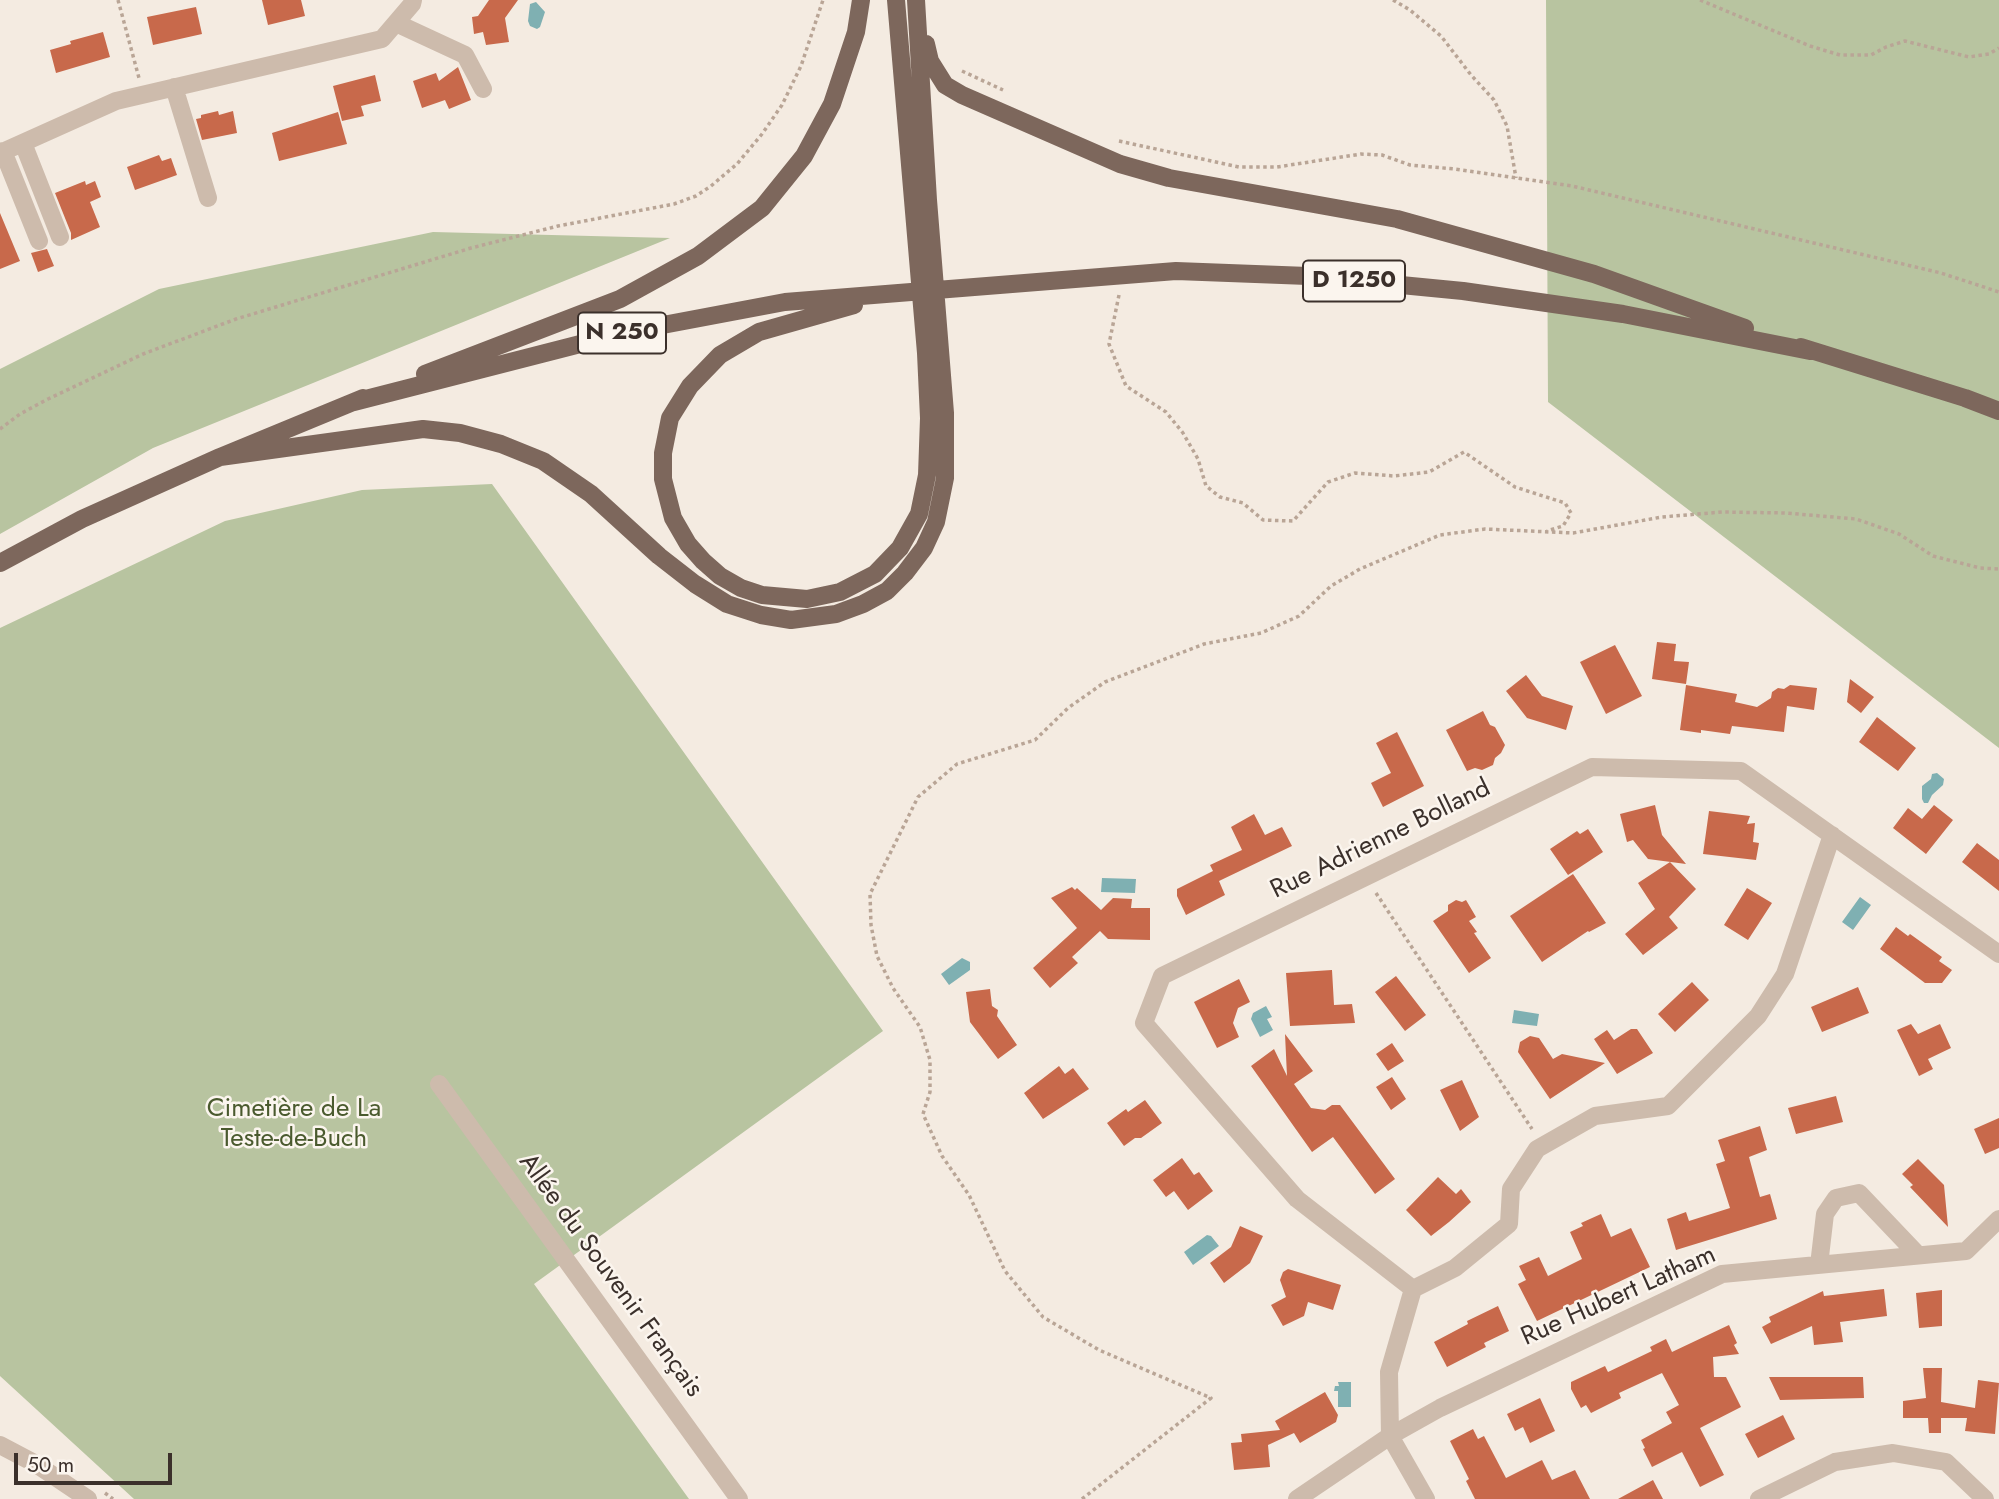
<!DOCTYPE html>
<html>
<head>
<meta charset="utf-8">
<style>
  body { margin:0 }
  #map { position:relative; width:1999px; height:1499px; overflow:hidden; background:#f4ebe1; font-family:Jost,sans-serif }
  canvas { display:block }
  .scale { position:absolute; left:14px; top:1453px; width:158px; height:32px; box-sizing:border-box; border:4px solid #3b302b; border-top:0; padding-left:9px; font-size:21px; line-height:24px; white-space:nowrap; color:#3b302b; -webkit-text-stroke:5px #fbf5ee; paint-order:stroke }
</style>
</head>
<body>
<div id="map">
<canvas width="1999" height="1499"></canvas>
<div class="scale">50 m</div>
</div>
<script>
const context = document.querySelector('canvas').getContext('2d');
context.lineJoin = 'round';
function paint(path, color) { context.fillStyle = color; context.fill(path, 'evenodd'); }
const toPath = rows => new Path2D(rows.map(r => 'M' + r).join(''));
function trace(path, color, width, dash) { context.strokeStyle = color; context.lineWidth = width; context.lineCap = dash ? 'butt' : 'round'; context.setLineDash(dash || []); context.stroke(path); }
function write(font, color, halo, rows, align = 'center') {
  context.font = font + ' Jost,sans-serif'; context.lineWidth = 5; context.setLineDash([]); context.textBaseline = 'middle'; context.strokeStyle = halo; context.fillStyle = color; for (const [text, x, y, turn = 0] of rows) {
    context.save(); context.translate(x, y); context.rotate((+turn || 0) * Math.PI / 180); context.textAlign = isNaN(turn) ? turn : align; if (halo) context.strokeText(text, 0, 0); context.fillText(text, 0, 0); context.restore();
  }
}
const green = toPath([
  [1546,0,1999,0,1999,748,1548,402],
  [433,232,670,238,153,448,0,534,0,369,159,289],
  [492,484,883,1031,534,1284,689,1499,134,1499,0,1376,0,628,225,521,362,490]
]);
const water = toPath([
  [536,2,545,12,540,27,537,29,530,26,528,21,530,4],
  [1937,773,1944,779,1943,785,1932,795,1928,803,1924,803,1922,799,1922,786,1931,779,1932,774],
  [1102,878,1136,879,1135,893,1101,892],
  [1860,897,1871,905,1853,930,1842,922],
  [962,958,970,962,970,970,949,985,941,974],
  [1266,1006,1272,1017,1267,1019,1273,1030,1260,1037,1251,1019,1253,1013],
  [1514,1010,1539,1014,1537,1026,1512,1023],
  [1207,1235,1211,1236,1219,1246,1193,1265,1184,1252],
  [1338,1382,1351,1382,1351,1407,1338,1407,1338,1391,1334,1391,1335,1386,1339,1386]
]);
const building = toPath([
  [262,0,301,0,305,16,268,25],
  [489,0,518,0,505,18,509,42,486,45,483,32,474,34,472,17,478,16],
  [196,7,202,34,153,45,147,17],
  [103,32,110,57,56,73,50,50,71,44,70,41],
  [458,67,471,100,449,109,445,100,422,108,413,81,436,73,439,81],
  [375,75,381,101,361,106,364,116,342,121,333,86],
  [218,111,219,115,233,111,237,133,202,140,196,119,201,118,201,115],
  [338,112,347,144,279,161,272,133],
  [159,155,162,161,171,158,177,175,135,190,127,167],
  [85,181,86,185,95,181,101,197,90,202,100,227,71,240,71,233,55,193],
  [0,213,20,261,0,269],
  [47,249,54,266,38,272,31,253],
  [1657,642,1676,644,1674,661,1689,662,1686,684,1652,679],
  [1615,645,1642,696,1606,714,1580,662],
  [1526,675,1542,696,1573,706,1566,730,1527,718,1506,691],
  [1850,679,1874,697,1861,713,1847,702],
  [1686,685,1737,694,1735,702,1757,707,1771,698,1772,692,1778,688,1784,689,1790,685,1817,688,1814,710,1787,706,1784,732,1732,726,1730,734,1701,730,1701,733,1680,730],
  [1483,711,1490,725,1495,727,1505,745,1501,753,1495,758,1493,765,1482,770,1475,768,1467,771,1446,730],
  [1877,717,1916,748,1898,771,1859,742],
  [1397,732,1424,786,1383,807,1371,783,1391,773,1376,743],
  [1655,805,1662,835,1686,864,1648,859,1633,840,1627,842,1620,814],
  [1934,805,1953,820,1926,854,1893,828,1908,808,1922,819],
  [1709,811,1750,816,1747,824,1755,823,1753,842,1759,843,1756,860,1703,854],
  [1254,814,1265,835,1282,827,1292,846,1219,881,1225,895,1186,915,1177,896,1177,889,1213,871,1210,865,1242,850,1231,827],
  [1588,829,1603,852,1568,875,1550,849,1577,831,1580,834],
  [1977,843,1999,860,1999,891,1962,862],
  [1670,862,1696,889,1669,917,1678,928,1643,955,1625,934,1655,909,1638,883],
  [1573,874,1606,923,1589,932,1588,931,1542,962,1510,916],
  [1072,887,1075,890,1077,888,1101,910,1113,898,1132,899,1131,908,1150,908,1150,940,1108,939,1100,931,1072,957,1078,963,1050,988,1033,968,1077,928,1051,898],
  [1747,888,1772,903,1748,940,1724,925],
  [1456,900,1462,902,1466,900,1476,917,1469,921,1477,932,1474,933,1491,958,1469,973,1433,921,1448,911,1448,905],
  [1896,927,1908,936,1910,934,1942,957,1939,961,1952,970,1942,983,1925,983,1880,949],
  [1332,970,1334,1005,1352,1004,1355,1023,1290,1026,1286,973],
  [1396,976,1426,1015,1405,1031,1375,992],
  [1239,979,1250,1002,1238,1008,1233,1023,1239,1037,1217,1048,1194,1002],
  [1692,982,1709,1000,1675,1032,1658,1014],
  [1858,987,1869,1013,1822,1032,1811,1007],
  [990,989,992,1006,998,1010,997,1016,1017,1045,998,1059,970,1022,966,992],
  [1911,1024,1918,1034,1940,1024,1951,1048,1928,1059,1933,1069,1919,1076,1897,1030],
  [1631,1029,1637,1029,1653,1053,1617,1074,1594,1039,1607,1030,1614,1040],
  [1285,1034,1313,1071,1294,1084,1311,1108,1325,1110,1332,1105,1340,1105,1395,1179,1375,1194,1333,1137,1312,1152,1251,1066,1274,1049,1287,1076],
  [1530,1036,1539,1038,1553,1059,1562,1054,1605,1063,1550,1099,1518,1052,1520,1042],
  [1392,1043,1404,1061,1388,1071,1376,1054],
  [1059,1066,1065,1074,1073,1068,1089,1089,1043,1119,1024,1093],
  [1392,1077,1406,1099,1391,1110,1376,1087],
  [1462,1080,1479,1117,1460,1131,1440,1090],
  [1836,1096,1843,1122,1796,1134,1788,1108],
  [1145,1100,1162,1123,1141,1138,1135,1138,1124,1146,1107,1123,1126,1109,1128,1112],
  [1999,1118,1999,1148,1985,1154,1974,1129],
  [1760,1126,1767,1150,1749,1157,1760,1197,1770,1194,1777,1219,1676,1250,1667,1219,1686,1212,1689,1221,1730,1208,1716,1164,1725,1161,1718,1140],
  [1182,1158,1194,1175,1199,1172,1213,1191,1188,1210,1174,1191,1166,1197,1153,1180],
  [1918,1159,1944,1185,1948,1227,1910,1187,1913,1185,1902,1174],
  [1438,1177,1456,1194,1461,1189,1471,1202,1449,1222,1431,1236,1406,1210],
  [1601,1214,1611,1237,1631,1228,1650,1267,1537,1321,1518,1284,1526,1280,1519,1266,1539,1257,1548,1276,1582,1259,1570,1232,1583,1226,1581,1223],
  [1240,1226,1263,1236,1250,1263,1224,1283,1210,1263,1231,1247],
  [1288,1269,1341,1285,1333,1310,1308,1302,1304,1316,1283,1326,1271,1305,1286,1297,1280,1280,1283,1272],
  [1884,1289,1887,1316,1840,1322,1843,1342,1814,1345,1812,1326,1771,1344,1762,1327,1771,1322,1769,1317,1823,1291,1824,1296],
  [1942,1290,1942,1326,1919,1328,1916,1293],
  [1498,1306,1509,1331,1484,1343,1486,1347,1447,1367,1434,1342,1468,1324,1467,1321],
  [1729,1325,1737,1343,1734,1345,1739,1354,1713,1357,1714,1377,1726,1377,1741,1407,1700,1428,1724,1475,1700,1487,1682,1452,1652,1467,1643,1449,1645,1448,1641,1440,1672,1423,1666,1412,1679,1405,1662,1373,1619,1393,1621,1398,1591,1413,1586,1405,1581,1408,1571,1389,1571,1382,1605,1366,1608,1372,1652,1351,1650,1347,1666,1339,1672,1352],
  [1923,1368,1942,1368,1941,1402,1975,1408,1978,1380,1999,1383,1995,1434,1965,1431,1967,1418,1941,1418,1941,1433,1929,1433,1928,1418,1903,1418,1903,1401,1926,1398],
  [1769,1377,1863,1377,1864,1398,1780,1400],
  [1325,1392,1338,1415,1336,1422,1300,1443,1294,1433,1268,1445,1270,1467,1234,1470,1231,1443,1242,1442,1241,1434,1280,1430,1275,1421],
  [1540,1398,1555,1431,1530,1443,1523,1427,1515,1431,1507,1414],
  [1783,1415,1795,1439,1758,1458,1745,1434],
  [1473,1429,1478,1439,1484,1436,1506,1478,1542,1460,1552,1480,1575,1470,1590,1499,1475,1499,1466,1481,1469,1479,1450,1441],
  [1653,1480,1663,1499,1618,1499]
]);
const path = toPath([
  [118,0,139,78],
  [1393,0,1410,10,1441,36,1471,75,1494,100,1507,126,1516,178],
  [1700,0,1810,46,1840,55,1871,55,1886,47,1905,41,1969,57,1989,54,1999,48],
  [962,71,1003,90],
  [1119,141,1239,167,1277,167,1361,154,1382,155,1410,165,1455,169,1572,186,1941,273,1999,292],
  [1119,295,1109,344,1126,386,1166,412,1183,433,1198,459,1206,486,1220,497,1243,503,1263,520,1293,521,1328,482,1355,473,1394,476,1429,472,1464,452,1515,487,1565,503,1571,513,1563,526,1547,531],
  [0,429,20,414,48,399,143,354,236,319,471,248,558,226,674,204,696,196,711,186,737,164,762,134,782,105,801,66,823,0],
  [1376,893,1532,1129],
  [105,1493,113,1499],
  [1082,1499,1211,1398,1099,1350,1043,1317,1005,1271,969,1195,942,1156,923,1114,930,1092,930,1060,920,1027,893,988,877,956,871,925,870,894,918,797,957,764,1035,740,1068,708,1105,682,1204,644,1261,633,1299,616,1331,586,1360,569,1440,535,1485,529,1573,533,1662,517,1722,512,1786,513,1856,519,1899,534,1933,556,1980,568,1999,569]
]);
const minor = toPath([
  [396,23,465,55,483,89],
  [174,87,208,198],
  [23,143,60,237],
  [3,151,39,241],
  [0,153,116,101,382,39,412,4,413,0],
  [1832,835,1785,974,1758,1016,1668,1106,1595,1116,1537,1149,1511,1189,1509,1224,1455,1268,1413,1289,1389,1372,1390,1436,1440,1408,1722,1274,1966,1251,1999,1219],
  [439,1084,739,1499],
  [1819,1265,1825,1214,1836,1198,1859,1193,1918,1255],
  [1413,1289,1297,1199,1144,1023,1162,976,1592,767,1741,771,1999,954],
  [0,1445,36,1464,88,1499],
  [1297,1499,1390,1436,1426,1499],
  [1759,1499,1835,1462,1893,1453,1946,1462,1985,1499]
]);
const major = toPath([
  [926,44,930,61,945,85,962,95,1120,164,1169,178,1397,219,1594,274,1745,328],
  [854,305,759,332,720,355,690,386,670,418,663,453,663,479,673,518,688,544,703,561,720,576,741,588,762,595,807,599,840,592,875,574,900,548,919,514,927,475,929,418,926,353,896,0],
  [1801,347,1965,398,1999,411],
  [425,374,620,299,698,256,762,208,804,156,832,104,856,32,861,0],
  [354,402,631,331,785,302,1176,271,1308,276,1463,291,1623,314,1810,351],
  [220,457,423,429,460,433,501,444,543,461,591,494,659,556,695,584,727,604,761,615,791,620,836,614,863,604,887,591,905,573,924,548,936,522,945,478,945,413,928,200,916,0],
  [0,563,82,519,220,457,363,398]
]);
const shields = [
  [1354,281,102],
  [622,333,88]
];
const shieldNames = [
  ["D 1250",1354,281],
  ["N 250",622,333]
];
const streetNames = [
  ["Rue Adrienne Bolland",1381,840,-26],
  ["Allée du Souvenir Français",610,1276,54],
  ["Rue Hubert Latham",1619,1297,-24]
];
const parkNames = [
  ["Cimetière de La",294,1110],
  ["Teste-de-Buch",294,1140]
];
paint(green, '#b8c4a0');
paint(water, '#7fb0b2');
paint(building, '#c8694b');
trace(path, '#b9a596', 3.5, [3.5, 3.5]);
trace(minor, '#cdbbac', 18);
trace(major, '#7d675c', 18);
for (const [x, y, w] of shields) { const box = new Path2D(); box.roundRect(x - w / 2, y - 20.5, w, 41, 5); context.fillStyle = '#fbf5ee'; context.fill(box); trace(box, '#3b302b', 2); }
write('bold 24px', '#3b302b', null, shieldNames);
write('26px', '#3b302b', '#fbf5ee', streetNames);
write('26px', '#4a5a2e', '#fbf5ee', parkNames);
</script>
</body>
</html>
